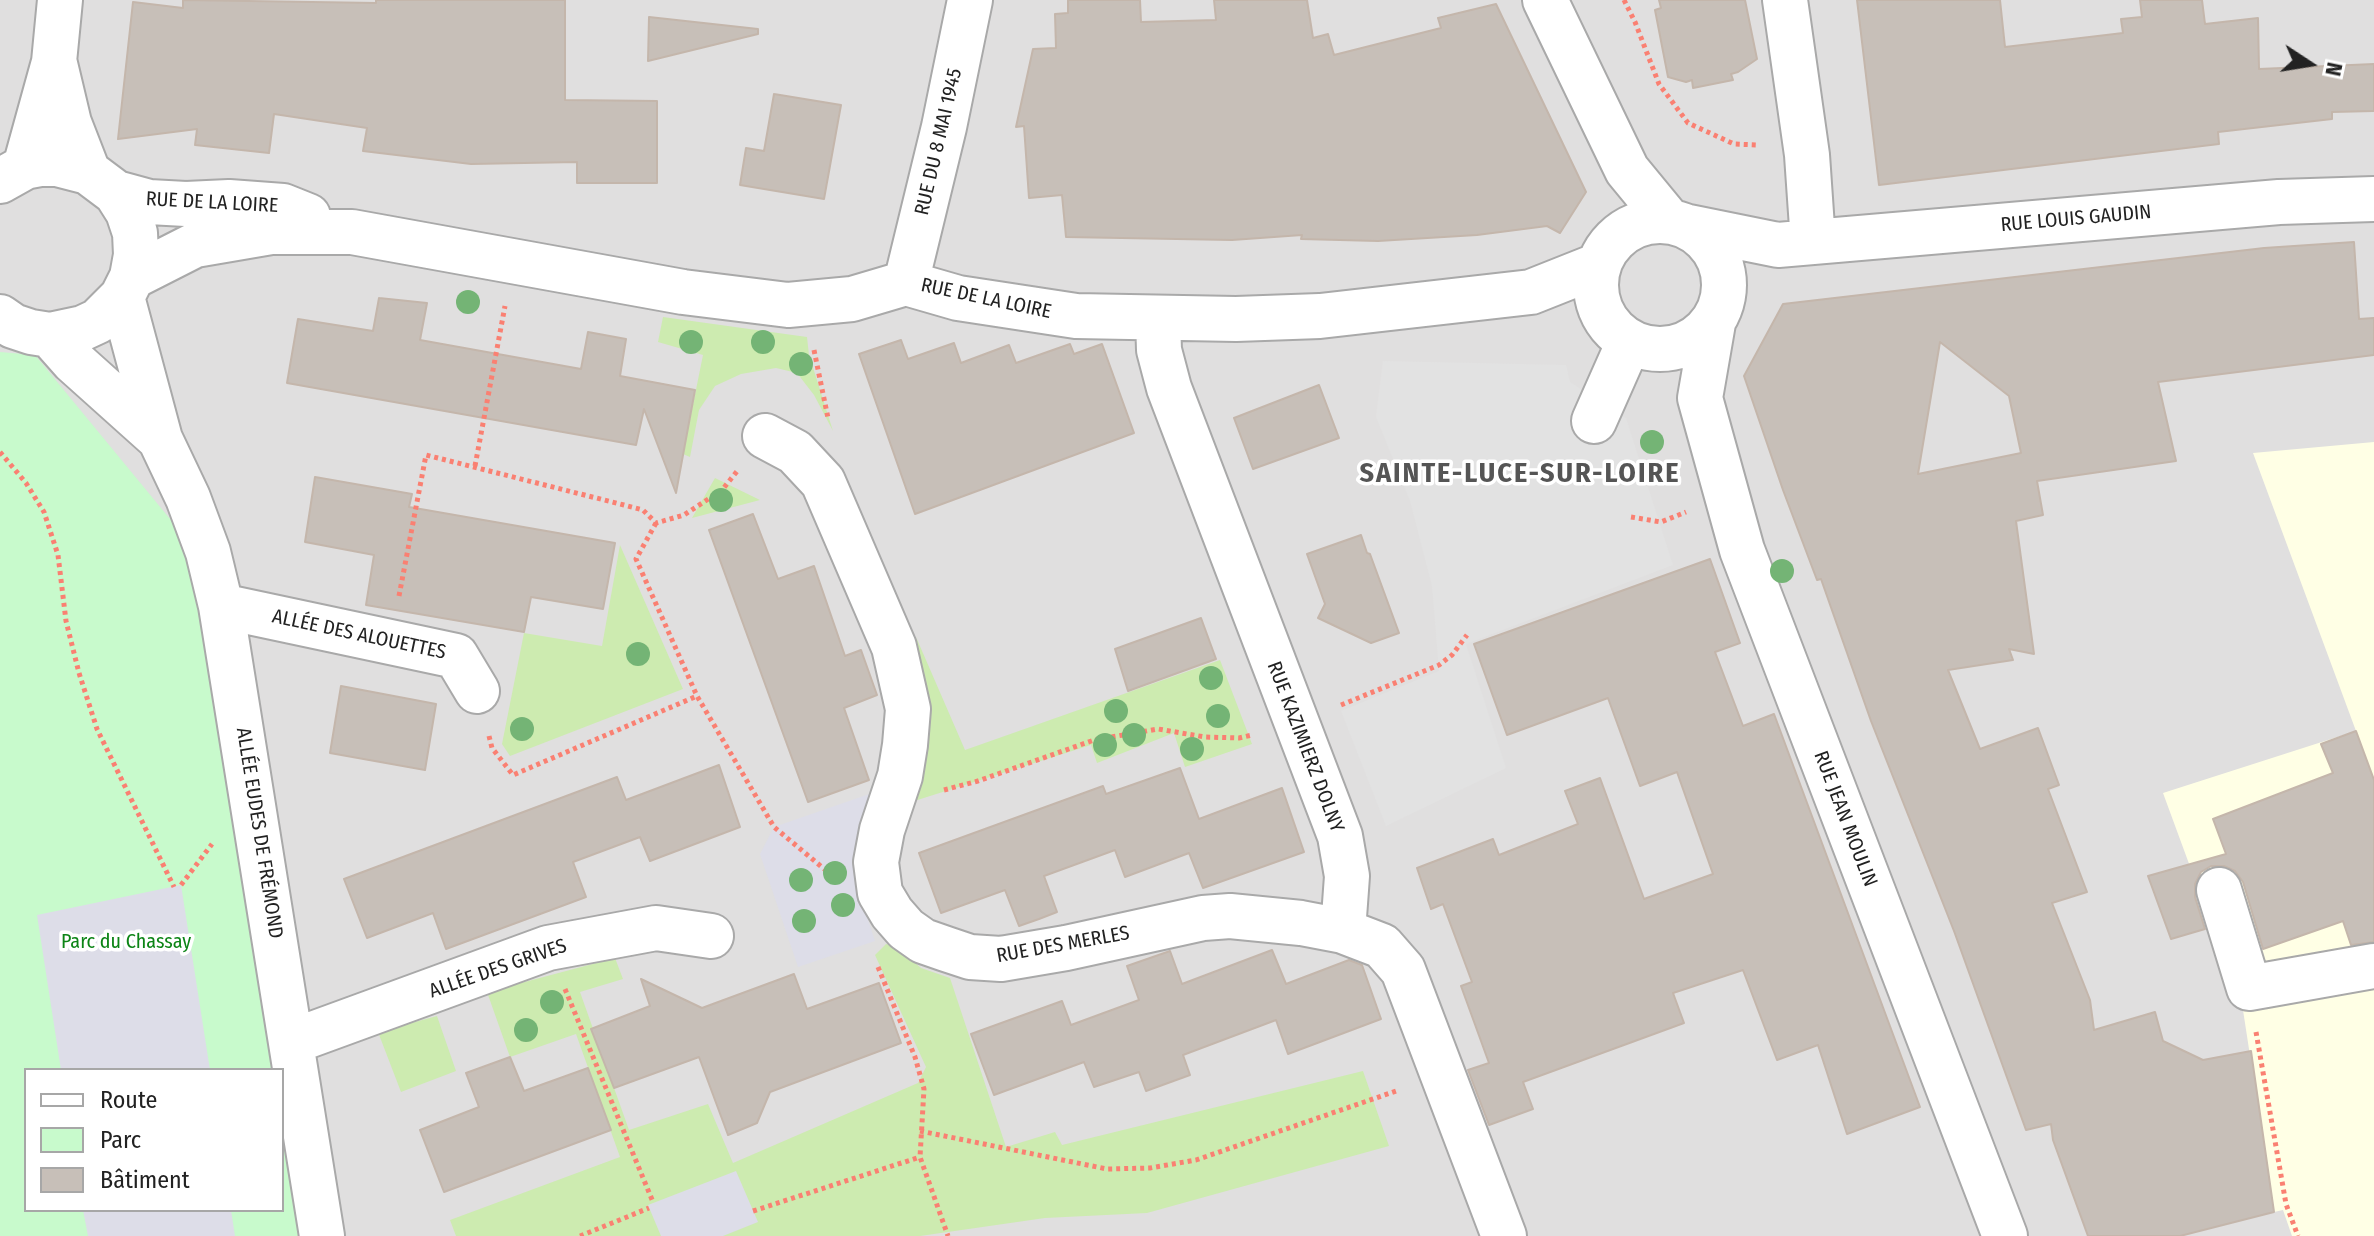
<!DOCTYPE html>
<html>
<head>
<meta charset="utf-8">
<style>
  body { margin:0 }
  #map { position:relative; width:2374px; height:1236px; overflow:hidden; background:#f2efe9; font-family:"Fira Sans Condensed",sans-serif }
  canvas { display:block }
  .legend { position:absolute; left:24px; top:1068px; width:260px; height:144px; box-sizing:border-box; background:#fff; border:2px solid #a7a7a7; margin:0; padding:10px 14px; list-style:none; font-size:24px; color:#222 }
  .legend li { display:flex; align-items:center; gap:16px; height:40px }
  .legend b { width:40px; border:2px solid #a7a7a7 }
  .north { position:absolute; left:2270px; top:24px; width:80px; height:80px; -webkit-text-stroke:6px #fff; paint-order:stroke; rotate:102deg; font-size:22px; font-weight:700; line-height:32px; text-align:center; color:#222 }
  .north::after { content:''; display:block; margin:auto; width:28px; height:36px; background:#222; clip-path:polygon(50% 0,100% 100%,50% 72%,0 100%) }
</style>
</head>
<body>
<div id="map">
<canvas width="2374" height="1236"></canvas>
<ul class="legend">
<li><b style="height:10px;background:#fff"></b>Route</li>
<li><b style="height:22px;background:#c8facc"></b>Parc</li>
<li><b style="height:22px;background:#c7bfb8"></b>Bâtiment</li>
</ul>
<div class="north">N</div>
</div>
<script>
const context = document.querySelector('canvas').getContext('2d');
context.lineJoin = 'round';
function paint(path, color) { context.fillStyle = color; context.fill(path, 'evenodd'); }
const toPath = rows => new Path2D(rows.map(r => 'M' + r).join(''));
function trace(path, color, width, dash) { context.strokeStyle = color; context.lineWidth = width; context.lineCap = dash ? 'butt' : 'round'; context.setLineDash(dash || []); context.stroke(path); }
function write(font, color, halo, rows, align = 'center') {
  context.font = font + ' "Fira Sans Condensed",sans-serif'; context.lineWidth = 7; context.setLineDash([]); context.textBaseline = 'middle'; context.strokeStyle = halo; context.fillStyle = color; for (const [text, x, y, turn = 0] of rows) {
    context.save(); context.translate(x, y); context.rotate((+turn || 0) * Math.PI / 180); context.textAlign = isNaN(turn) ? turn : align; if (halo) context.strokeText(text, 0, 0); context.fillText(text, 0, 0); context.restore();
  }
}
const residential = toPath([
  [0,0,2374,0,2374,1236,0,1236],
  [26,1070,282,1070,282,1210,26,1210]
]);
const education = toPath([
  [2374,442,2374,1236,2292,1236,2283,1210,2274,1212,2241,997,2238,997,2163,793,2356,731,2253,453]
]);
const grass = toPath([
  [663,317,807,337,809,355,833,431,814,395,797,373,776,368,741,374,715,386,699,410,690,457,683,454,703,355,658,342],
  [715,478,760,500,692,518],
  [620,545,683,689,510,756,502,744,524,633,602,646],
  [916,637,965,750,1220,660,1252,744,1185,767,1174,733,1097,763,1091,745,908,803,930,731,928,696],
  [886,944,897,947,921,968,950,978,1006,1147,1055,1132,1062,1145,1363,1071,1389,1146,1147,1213,1045,1218,920,1236,456,1236,450,1220,620,1157,576,1034,510,1057,487,992,615,958,623,979,580,992,629,1130,708,1104,733,1163,918,1083,926,1067,875,955],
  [437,1016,456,1071,401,1092,378,1032]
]);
const park = toPath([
  [0,352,35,355,189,542,273,1070,26,1070,26,1210,282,1210,282,1126,300,1236,0,1236]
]);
const parking = toPath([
  [1383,361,1566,365,1570,382,1626,418,1673,565,1466,644,1506,768,1386,826,1341,711,1439,671,1432,586,1410,501,1376,417]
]);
const plaza = toPath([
  [878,791,861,899,875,941,798,967,760,854,774,827],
  [181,885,210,1070,61,1070,37,915],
  [736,1171,758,1222,723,1236,661,1236,648,1205],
  [83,1210,231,1210,235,1236,88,1236]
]);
const building = toPath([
  [183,0,376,3,376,0,565,0,565,100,657,101,657,183,577,183,577,162,471,164,363,151,367,128,274,114,269,153,195,145,197,129,118,139,133,2,183,8,183,0],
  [1068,0,1140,0,1141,22,1216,20,1214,0,1307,0,1313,38,1328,34,1334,55,1441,28,1438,18,1496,4,1586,192,1560,233,1547,226,1477,235,1378,241,1301,239,1302,235,1232,240,1066,237,1062,195,1029,198,1024,126,1016,127,1033,49,1056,48,1055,14,1068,13,1068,0],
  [1659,0,1745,0,1757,59,1738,72,1731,74,1733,80,1693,88,1692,80,1686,82,1668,77,1655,10,1661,8,1659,0],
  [1857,0,2000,0,2005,47,2123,33,2121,19,2142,17,2140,0,2202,0,2205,24,2258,18,2259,69,2374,64,2374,111,2332,112,2332,119,2218,132,2219,144,1879,185,1857,0],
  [649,17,758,29,758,34,648,61,649,17],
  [774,94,841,105,824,199,740,185,746,148,764,151,774,94],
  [2354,242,2359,319,2374,318,2374,355,2158,382,2176,461,2037,481,2043,515,2016,521,2034,654,2009,649,2013,660,1948,670,1980,749,2038,728,2059,785,2048,789,2087,892,2052,903,2090,1000,2094,1030,2155,1012,2163,1041,2203,1060,2251,1051,2274,1212,2180,1236,2088,1236,2053,1140,2051,1124,2026,1130,1954,931,1871,721,1821,579,1817,580,1783,490,1744,376,1783,304,2264,248,2354,242],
  [1940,342,2009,396,2021,453,1918,474,1940,342],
  [379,298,427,303,420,340,581,369,588,332,626,339,620,376,695,390,676,493,644,409,636,445,287,383,298,319,373,331,379,298],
  [901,340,908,359,954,343,961,363,1009,345,1016,363,1070,344,1074,354,1102,344,1134,433,915,514,859,354,901,340],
  [1319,385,1339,438,1253,469,1234,418,1319,385],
  [315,477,412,494,409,507,615,543,603,609,531,597,524,632,366,605,374,555,305,542,315,477],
  [753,514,778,579,814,566,845,656,861,650,877,695,844,708,869,780,808,802,709,530,753,514],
  [1361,535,1367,553,1370,554,1399,633,1371,643,1318,618,1325,604,1307,554,1361,535],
  [1710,559,1740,643,1715,652,1743,726,1774,714,1920,1107,1847,1134,1818,1045,1777,1060,1743,970,1673,993,1684,1023,1523,1082,1533,1109,1489,1125,1468,1070,1489,1063,1461,986,1472,982,1443,904,1431,909,1417,868,1493,839,1499,855,1578,824,1565,791,1600,778,1644,899,1713,874,1677,772,1640,786,1608,698,1507,735,1474,644,1710,559],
  [1201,618,1216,659,1128,691,1115,649,1201,618],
  [341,686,436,704,425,770,330,753,341,686],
  [2356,731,2374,780,2374,942,2351,945,2343,921,2263,949,2243,882,2235,871,2224,866,2211,866,2201,872,2195,884,2195,897,2205,929,2171,939,2148,876,2226,854,2213,819,2333,773,2321,744,2356,731],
  [719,765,740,827,650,861,640,837,573,862,586,897,446,949,433,913,367,938,344,879,617,777,626,800,719,765],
  [1180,768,1199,819,1282,788,1304,852,1203,888,1189,853,1125,877,1115,850,1044,876,1057,912,1039,919,1019,926,1005,890,941,913,919,853,1103,786,1106,794,1180,768],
  [1272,950,1286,984,1349,960,1362,965,1381,1019,1288,1054,1276,1020,1183,1055,1190,1075,1146,1091,1139,1072,1094,1087,1084,1062,994,1095,971,1034,1062,1001,1071,1025,1139,1000,1127,966,1170,951,1182,984,1272,950],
  [794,974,807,1009,879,983,901,1043,770,1092,757,1123,728,1135,699,1057,614,1088,591,1029,650,1006,641,979,702,1008,794,974],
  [510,1057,524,1091,588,1068,611,1130,444,1192,420,1130,479,1107,466,1073,510,1057]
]);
const path = toPath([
  [1624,0,1635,22,1659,84,1688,123,1734,144,1758,145],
  [814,350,828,418],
  [0,452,26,483,44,512,58,555,66,621,79,673,97,729,174,887],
  [475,466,505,306],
  [1631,517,1661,522,1686,512],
  [656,523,636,559,697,696,774,827,829,873],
  [399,596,426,455,624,505,643,510,656,523,684,515,722,490,738,470],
  [1341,705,1439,665,1452,655,1467,635],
  [489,736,492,748,513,775,697,696],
  [944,790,978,781,1094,740,1158,729,1205,737,1239,738,1252,735],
  [181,885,212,844],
  [878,967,915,1057,924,1089,920,1157,948,1236],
  [565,989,653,1202],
  [2256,1032,2286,1204,2298,1236],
  [920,1131,1107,1169,1150,1168,1196,1160,1399,1090],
  [753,1211,920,1157],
  [580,1236,649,1208]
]);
const minor = toPath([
  [1545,0,1627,170,1669,221],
  [1785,0,1807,155,1813,242],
  [55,64,69,123,88,172],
  [25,167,54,62,60,0],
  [0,181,25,167,41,164,57,164,88,172,116,193,128,212,135,233,136,255,132,277,122,297,98,321,83,328,50,335,31,332,13,326,0,317],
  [116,193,149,202,186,204,229,202,283,206,308,216],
  '1596 285a64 64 0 1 1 128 0a64 64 0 1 1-128 0Z',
  [1689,227,1778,245,2279,202,2374,199],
  [132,277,195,245,271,232,352,232,683,292,788,305,852,299,906,283,958,298,1076,316,1236,319,1320,316,1531,292,1599,265],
  [906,283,944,127,970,0],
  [122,297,160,439,188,498,208,552,221,606,322,1236],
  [1158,320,1159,350,1169,388,1340,836,1347,876,1343,931],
  [1713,323,1700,398,1742,550,2005,1236],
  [50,335,73,361,160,439],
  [1594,421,1629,342],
  [765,436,795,452,823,482,894,647,908,709,905,745,900,776,882,830,876,862,880,893,892,913,906,929,923,941,946,949,970,957,1001,959,1066,948,1203,918,1230,916,1301,923,1343,931,1382,946,1403,970,1504,1236],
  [221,606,456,656,477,691],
  [2219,890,2249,988,2374,966],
  [291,1042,548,948,656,928,711,936]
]);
const trees = [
  [468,302],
  [691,342],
  [763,342],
  [801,364],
  [1652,442],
  [721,500],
  [1782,571],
  [638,654],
  [1211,678],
  [1116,711],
  [1218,716],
  [522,729],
  [1134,735],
  [1105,745],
  [1192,749],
  [835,873],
  [801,880],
  [843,905],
  [804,921],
  [552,1002],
  [526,1030]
];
const streetNames = [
  ["RUE DU 8 MAI 1945",939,142,-77],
  ["RUE DE LA LOIRE",212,203,3],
  ["RUE LOUIS GAUDIN",2076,219,-5],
  ["RUE DE LA LOIRE",986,299,12],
  ["ALLÉE DES ALOUETTES",359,635,12],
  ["RUE KAZIMIERZ DOLNY",1305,747,69],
  ["RUE JEAN MOULIN",1845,819,69],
  ["ALLÉE EUDES DE FRÉMOND",259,833,81],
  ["RUE DES MERLES",1063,945,-10],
  ["ALLÉE DES GRIVES",498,969,-19]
];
const parkNames = [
  ["Parc du Chassay",126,942]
];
const districtNames = [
  ["SAINTE-LUCE-SUR-LOIRE",1520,474]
];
paint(residential, '#e0dfdf');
paint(education, '#ffffe5');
paint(grass, '#cdebb0');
paint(park, '#c8facc');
paint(parking, '#e2e2e2');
paint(plaza, '#dddde8');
paint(building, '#c7bfb8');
trace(building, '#c4b6ab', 2);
trace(minor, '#a9a9a9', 48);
trace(path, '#fa8072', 5, [4, 4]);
trace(minor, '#fff', 44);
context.fillStyle = '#74b475';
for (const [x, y] of trees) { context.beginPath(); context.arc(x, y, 12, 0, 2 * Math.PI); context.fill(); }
write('20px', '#222', '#fff', streetNames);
write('20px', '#0c8416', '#fff', parkNames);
context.letterSpacing = '2px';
write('bold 28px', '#555', '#fff', districtNames);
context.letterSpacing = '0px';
</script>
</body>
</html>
